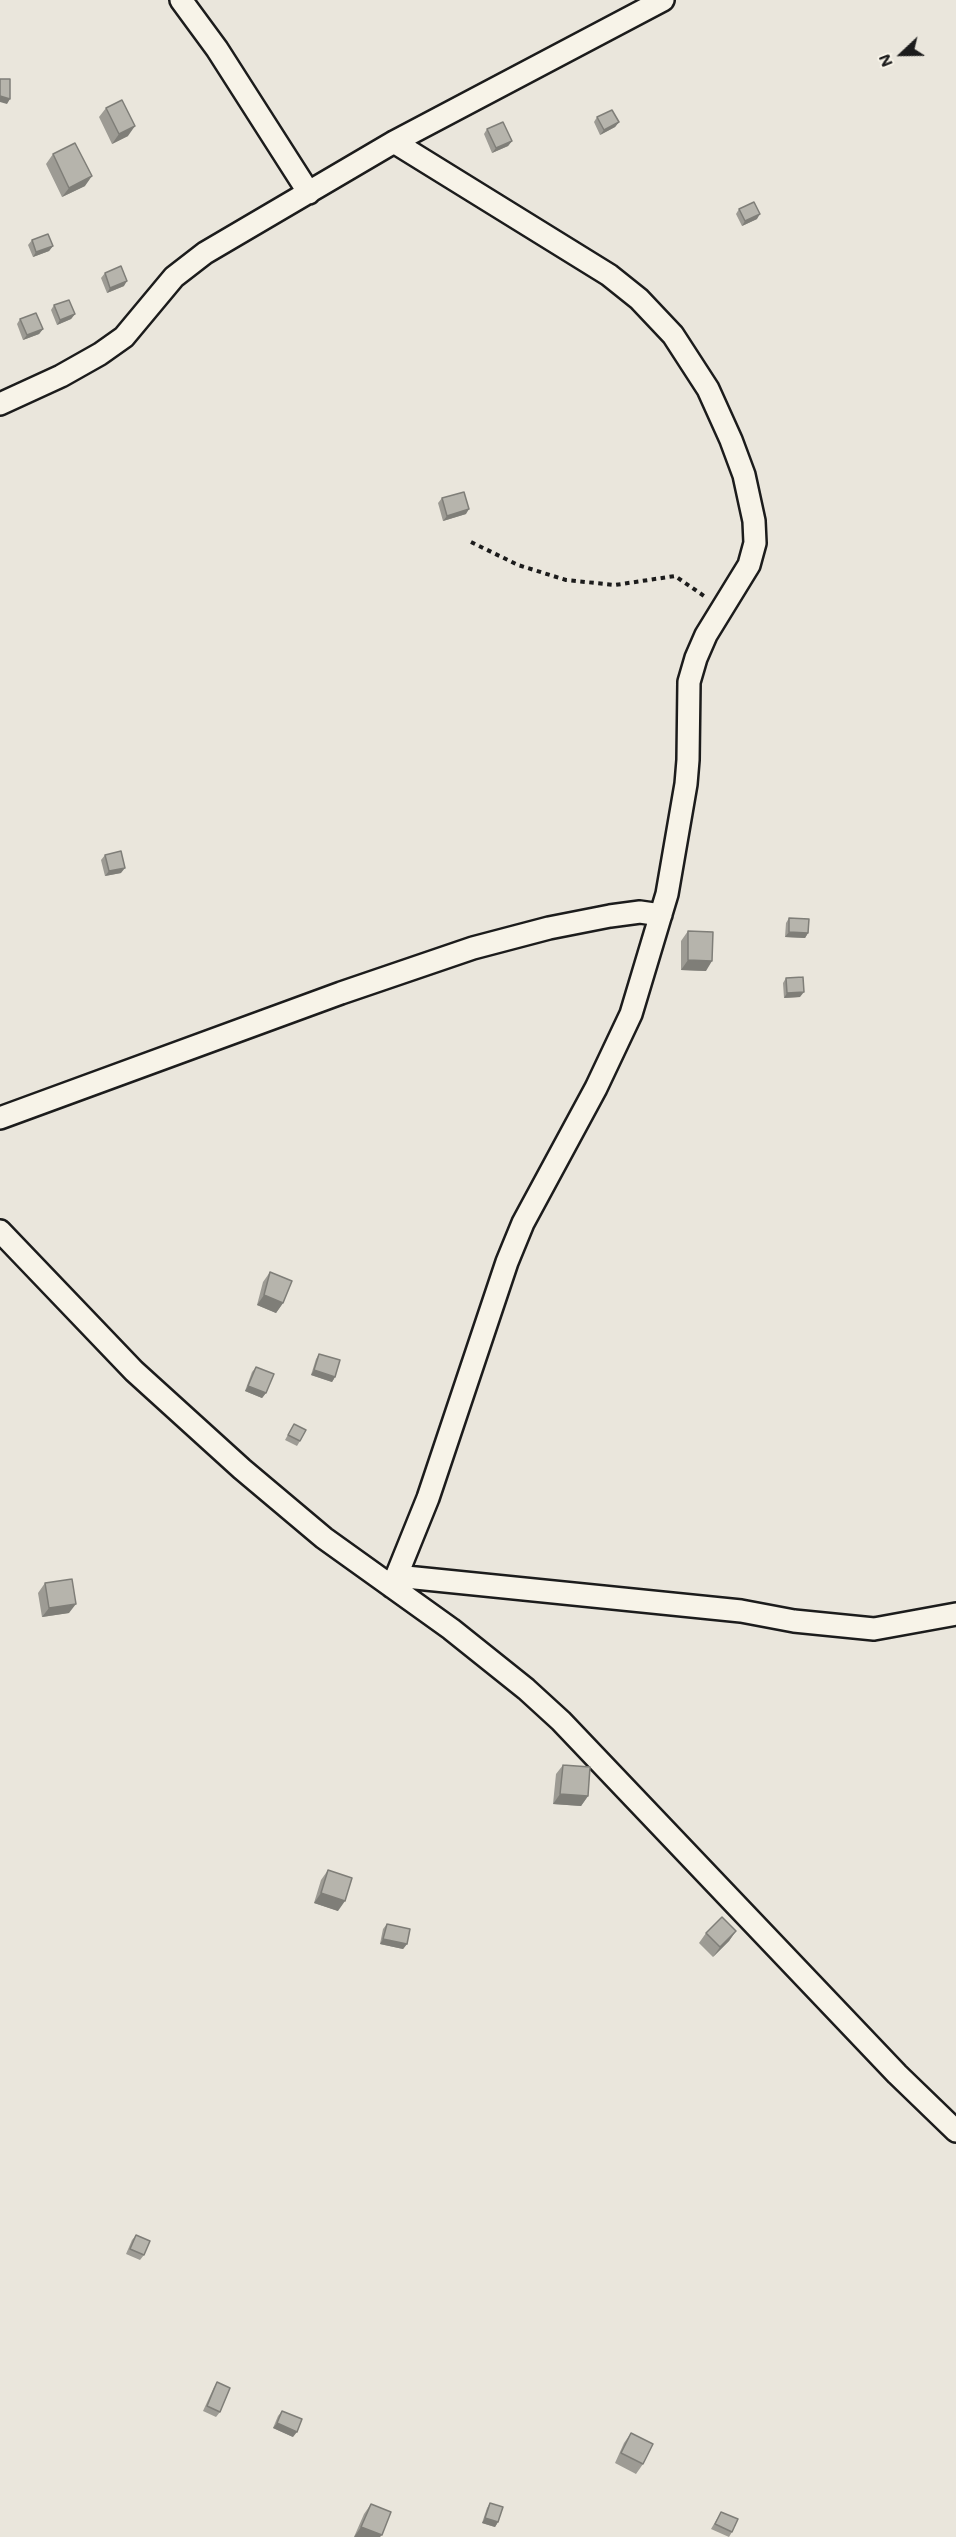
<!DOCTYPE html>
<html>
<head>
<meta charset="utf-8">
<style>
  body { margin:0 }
  #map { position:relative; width:956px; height:2537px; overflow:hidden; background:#eae6dc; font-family:Mali,sans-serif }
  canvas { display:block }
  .north { position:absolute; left:872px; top:24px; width:60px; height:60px; -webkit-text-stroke:4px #f7f3e8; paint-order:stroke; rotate:248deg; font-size:16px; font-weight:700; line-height:24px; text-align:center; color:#1c1c1c }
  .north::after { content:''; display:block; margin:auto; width:21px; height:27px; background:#1c1c1c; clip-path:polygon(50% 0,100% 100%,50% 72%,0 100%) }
</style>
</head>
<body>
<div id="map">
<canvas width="956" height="2537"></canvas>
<div class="north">N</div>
</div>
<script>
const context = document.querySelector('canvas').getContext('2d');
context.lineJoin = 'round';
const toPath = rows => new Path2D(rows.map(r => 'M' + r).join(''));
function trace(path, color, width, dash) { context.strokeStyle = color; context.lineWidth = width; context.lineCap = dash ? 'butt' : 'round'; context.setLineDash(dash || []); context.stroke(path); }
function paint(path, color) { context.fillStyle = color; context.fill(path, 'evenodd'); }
const path = toPath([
  [471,542,518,565,566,580,615,585,675,576,707,598]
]);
const minor = toPath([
  [181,0,217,49,309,193],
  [0,404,61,376,100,354,124,337,174,277,205,253,394,142,663,0],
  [0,1118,341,993,473,948,549,928,610,916,640,912,661,915],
  [0,1231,134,1371,242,1469,324,1538,451,1629,526,1689,561,1721,897,2074,956,2131],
  [396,1576,741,1611,794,1621,874,1629,956,1614],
  [392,1587,428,1498,507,1262,523,1223,596,1088,631,1014,667,894,686,784,688,760,689,682,696,658,706,635,749,565,755,543,754,521,744,475,731,440,708,389,673,335,639,299,609,275,394,142]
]);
const wall = toPath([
  [106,108,128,136,112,144,99,117],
  [597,117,619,122,615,127,600,135,594,122],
  [487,129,512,141,508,146,492,153,484,134],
  [53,154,85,186,62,197,46,164],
  [739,209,757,219,742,226,736,214],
  [32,240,53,246,49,251,33,257,28,245],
  [105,273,124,286,107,293,101,278],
  [54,305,75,314,71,319,57,325,51,310],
  [20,319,43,329,39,334,23,340,17,324],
  [442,498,466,514,443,521,438,503],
  [105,855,121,873,105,876,101,860],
  [789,918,808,933,805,938,785,937,786,923],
  [688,931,706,971,681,970,681,941],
  [786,978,800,997,784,998,783,983],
  [270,1272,283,1303,276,1313,257,1305,263,1282],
  [319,1354,335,1377,332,1382,311,1375,316,1359],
  [256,1367,266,1393,262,1398,245,1391,252,1372],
  [294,1424,300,1441,297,1446,285,1440],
  [45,1583,69,1613,42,1617,38,1593],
  [563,1765,588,1796,581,1806,553,1804,556,1774],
  [328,1870,338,1911,314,1903,321,1880],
  [387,1924,407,1944,403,1949,380,1944,383,1929],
  [736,1931,729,1941,713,1957,699,1943,706,1933],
  [136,2235,144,2255,140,2260,126,2254,132,2240],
  [217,2382,220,2412,216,2417,203,2411,214,2387],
  [282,2411,293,2437,273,2428,278,2416],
  [631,2433,643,2464,636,2474,615,2463,624,2443],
  [490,2503,498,2522,495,2527,482,2523,487,2508],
  [371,2504,391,2512,354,2537,364,2514],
  [721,2512,732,2532,729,2537,711,2529]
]);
const shadedWall = toPath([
  [0,96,10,99,7,104,0,102],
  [619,122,615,127,600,135,604,130],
  [135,126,128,136,112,144,119,134],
  [512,141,508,146,492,153,496,148],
  [92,176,85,186,62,197,69,188],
  [760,214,757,219,742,226,745,221],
  [53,246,49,251,33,257,36,252],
  [127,281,124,286,107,293,110,288],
  [75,314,71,319,57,325,60,320],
  [43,329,39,334,23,340,27,335],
  [469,509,466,514,443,521,447,516],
  [125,868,121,873,105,876,109,871],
  [789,932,808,933,805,938,785,937],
  [688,960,712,961,706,971,681,970],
  [804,992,800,997,784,998,787,993],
  [264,1295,283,1303,276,1313,257,1305],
  [314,1370,335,1377,332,1382,311,1375],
  [248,1386,266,1393,262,1398,245,1391],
  [76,1604,69,1613,42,1617,49,1608],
  [560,1794,588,1796,581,1806,553,1804],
  [321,1893,345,1901,338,1911,314,1903],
  [736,1931,729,1941,713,1957,720,1947],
  [383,1939,407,1944,403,1949,380,1944],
  [277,2423,297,2432,293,2437,273,2428],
  [485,2518,498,2522,495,2527,482,2523],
  [361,2527,382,2535,380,2537,354,2537]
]);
const building = toPath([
  [0,79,10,79,10,99,0,96,0,79],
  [122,100,135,126,119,134,106,108,122,100],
  [612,110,619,122,604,130,597,117,612,110],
  [503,122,512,141,496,148,487,129,503,122],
  [75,143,92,176,69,188,53,154,75,143],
  [754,202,760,214,745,221,739,209,754,202],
  [48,234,53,246,36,252,32,240,48,234],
  [121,266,127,281,110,288,105,273,121,266],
  [69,300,75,314,60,320,54,305,69,300],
  [36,313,43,329,27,335,20,319,36,313],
  [464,492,469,509,447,516,442,498,464,492],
  [121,851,125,868,109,871,105,855,121,851],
  [789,918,809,919,808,933,789,932,789,918],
  [688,931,713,932,712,961,688,960,688,931],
  [803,977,804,992,787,993,786,978,803,977],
  [270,1272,292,1281,283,1303,264,1295,270,1272],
  [319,1354,340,1360,335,1377,314,1370,319,1354],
  [256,1367,274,1374,266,1393,248,1386,256,1367],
  [294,1424,306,1430,300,1441,288,1435,294,1424],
  [72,1579,76,1604,49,1608,45,1583,72,1579],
  [563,1765,590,1767,588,1796,560,1794,563,1765],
  [328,1870,352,1878,345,1901,321,1893,328,1870],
  [722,1917,736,1931,720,1947,706,1933,722,1917],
  [387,1924,410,1929,407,1944,383,1939,387,1924],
  [136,2235,150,2241,144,2255,130,2249,136,2235],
  [217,2382,230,2388,220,2412,207,2406,217,2382],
  [282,2411,302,2419,297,2432,277,2423,282,2411],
  [631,2433,653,2444,643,2464,621,2453,631,2433],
  [490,2503,503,2507,498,2522,485,2518,490,2503],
  [371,2504,391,2512,382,2535,361,2527,371,2504],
  [721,2512,738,2519,732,2532,715,2524,721,2512]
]);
trace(minor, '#1c1c1c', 26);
trace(path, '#1c1c1c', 4, [4.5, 4.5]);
trace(minor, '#f7f3e8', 21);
paint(wall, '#9d9b94');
paint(shadedWall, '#7f7e78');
paint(building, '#b6b4ac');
trace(building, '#7f7e78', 1.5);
</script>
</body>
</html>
